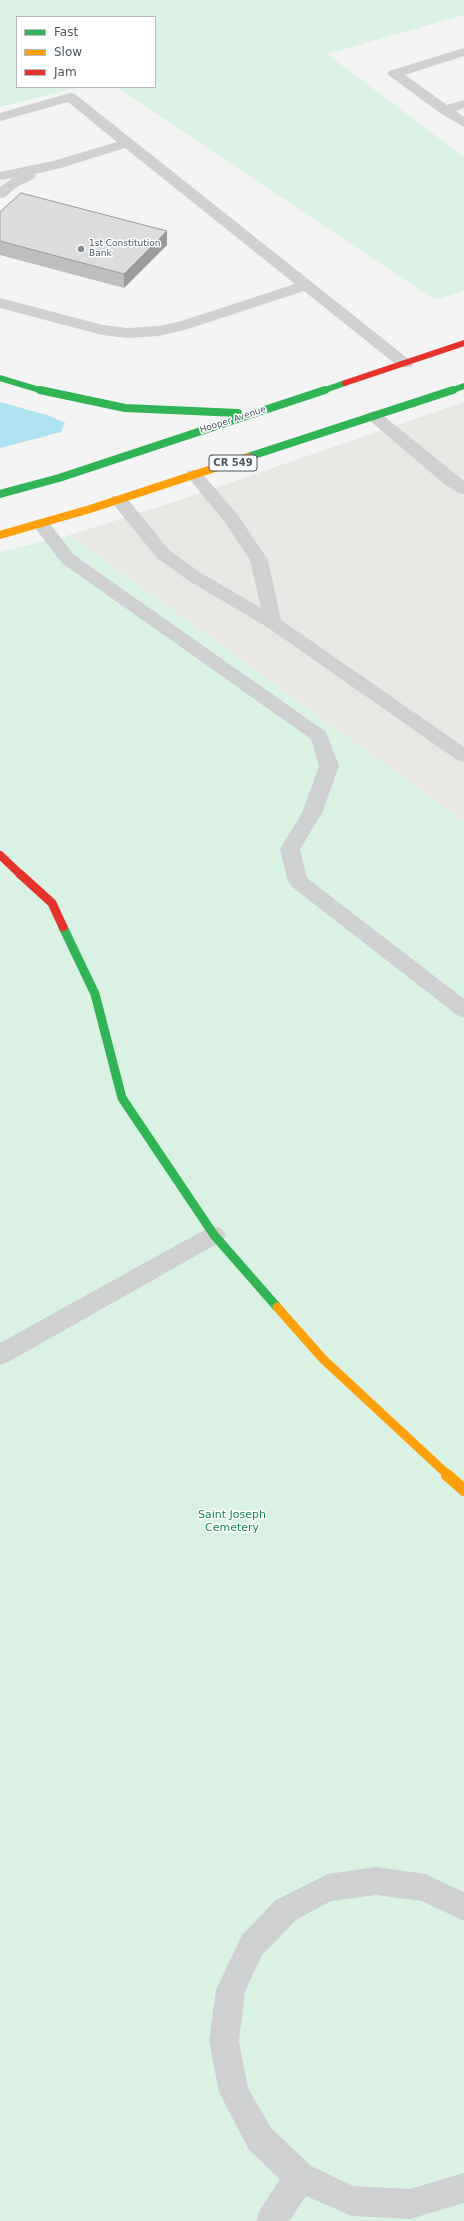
<!DOCTYPE html>
<html>
<head>
<meta charset="utf-8">
<style>
  body { margin:0 }
  #map { position:relative; width:464px; height:2221px; overflow:hidden; background:#f4f4f4; font-family:"DejaVu Sans",sans-serif }
  canvas { display:block }
  .legend { position:absolute; left:16px; top:16px; width:140px; height:72px; box-sizing:border-box; background:#fff; border:1px solid #b7bbc0; margin:0; padding:5px 7px; list-style:none; font-size:12px; color:#4a5661 }
  .legend li { display:flex; align-items:center; gap:8px; height:20px }
  .legend b { width:20px; border:1px solid #b7bbc0 }
</style>
</head>
<body>
<div id="map">
<canvas width="464" height="2221"></canvas>
<ul class="legend">
<li><b style="height:5px;background:#30b455"></b>Fast</li>
<li><b style="height:5px;background:#ff9f0a"></b>Slow</li>
<li><b style="height:5px;background:#e5322d"></b>Jam</li>
</ul>
</div>
<script>
const context = document.querySelector('canvas').getContext('2d');
context.lineJoin = 'round';
function paint(path, color) { context.fillStyle = color; context.fill(path, 'evenodd'); }
const toPath = rows => new Path2D(rows.map(r => 'M' + r).join(''));
function trace(path, color, width, dash) { context.strokeStyle = color; context.lineWidth = width; context.lineCap = dash ? 'butt' : 'round'; context.setLineDash(dash || []); context.stroke(path); }
function write(font, color, halo, rows, align = 'center') {
  context.font = font + ' "DejaVu Sans",sans-serif'; context.lineWidth = 3; context.setLineDash([]); context.textBaseline = 'middle'; context.strokeStyle = halo; context.fillStyle = color; for (const [text, x, y, turn = 0] of rows) {
    context.save(); context.translate(x, y); context.rotate((+turn || 0) * Math.PI / 180); context.textAlign = isNaN(turn) ? turn : align; if (halo) context.strokeText(text, 0, 0); context.fillText(text, 0, 0); context.restore();
  }
}
const commercial = toPath([
  [464,402,464,822,70,535,174,502]
]);
const green = toPath([
  [0,0,464,0,464,15,327,54,464,157,464,291,435,300,116,87,155,87,155,17,17,17,17,87,78,87,0,107],
  [70,535,464,822,464,2221,0,2221,0,552]
]);
const water = toPath([
  [0,402,50,416,65,423,61,432,0,448]
]);
const lane = toPath([
  [464,48,464,56,405,75,447,105,464,100,464,108,456,111,464,117,464,127,440,113,387,74,389,71,464,48],
  [70,93,75,94,411,361,413,364,411,367,399,367,304,291,188,329,159,336,127,338,102,335,0,308,0,298,103,325,127,328,159,326,178,322,295,284,125,148,61,168,35,174,36,176,34,179,18,186,5,197,0,198,0,187,13,178,0,180,0,172,53,161,117,142,68,102,0,121,0,113,70,93],
  [374,411,380,413,464,481,464,494,458,493,443,483,368,419,366,416,368,413,374,411],
  [194,470,200,471,237,514,268,560,281,620,464,747,464,762,457,760,267,627,189,581,157,558,110,500,113,496,125,496,169,550,201,573,261,608,250,560,224,521,186,475,188,471,194,470],
  [41,519,47,520,74,555,326,732,339,766,322,813,300,849,307,878,464,999,464,1018,457,1015,291,886,288,881,280,849,302,813,319,766,311,739,62,563,32,524,35,520,41,519]
]);
const street = toPath([
  [214,1226,222,1229,226,1235,222,1241,8,1362,0,1365,0,1343,206,1229,214,1226],
  [376,1867,425,1874,464,1892,464,1921,422,1901,376,1895,331,1901,296,1920,262,1955,245,1991,239,2041,248,2088,271,2128,311,2166,353,2186,410,2189,464,2173,464,2203,410,2219,352,2216,306,2196,289,2221,256,2221,260,2210,280,2179,249,2150,219,2092,209,2041,216,1990,242,1935,276,1900,328,1874,376,1867]
]);
const fastFar2 = toPath([
  [0,378,43,391],
  [322,391,345,383],
  [450,391,464,386]
]);
const fastFar1 = toPath([
  [40,390,125,408,238,413],
  [248,457,453,390],
  [0,494,59,478,325,390]
]);
const fast = toPath([
  [63,927,95,994,122,1098,214,1235,277,1307]
]);
const slowFar2 = toPath([
  [0,535,90,509,248,457]
]);
const slowFar1 = toPath([
  [277,1307,323,1359,449,1476]
]);
const slow = toPath([
  [447,1475,464,1490]
]);
const jamFar2 = toPath([
  [345,383,464,343]
]);
const jamFar1 = toPath([
  [0,855,21,875]
]);
const jam = toPath([
  [20,874,52,903,63,927]
]);
const wall = toPath([
  [0,212,167,231,167,245,124,288,0,255]
]);
const shadedWall = toPath([
  [167,231,167,245,124,288,124,274]
]);
const building = toPath([
  [21,193,167,231,124,274,0,241,0,212,21,193]
]);
const markers = [
  [81,249,4,"#868d94"]
];
const farPoinames = [
  ["1st Constitution",89,244],
  ["Bank",89,254]
];
const farStreetnames = [
  ["Hooper Avenue",233,420,-18]
];
const shields = [
  [233,463,48]
];
const shieldNames = [
  ["CR 549",233,463]
];
const parkNames = [
  ["Saint Joseph",232,1515],
  ["Cemetery",232,1528]
];
paint(commercial, '#e8e7e3');
paint(green, '#d9f2e3');
paint(water, '#aee2f0');
paint(lane, '#ced0d2');
paint(street, '#ced0d2');
trace(fastFar2, '#30b455', 6);
trace(fastFar1, '#30b455', 8);
trace(fast, '#30b455', 9);
trace(slowFar2, '#ff9f0a', 8);
trace(slowFar1, '#ff9f0a', 9);
trace(slow, '#ff9f0a', 12);
trace(jamFar2, '#e5322d', 6);
trace(jamFar1, '#e5322d', 8);
trace(jam, '#e5322d', 9);
paint(wall, '#bebebf');
paint(shadedWall, '#9b9b9b');
paint(building, '#ddddde');
trace(building, '#9b9b9b', 1);
for (const [x, y, r, color] of markers) { const dot = new Path2D(); dot.arc(x, y, r, 0, 2 * Math.PI); context.fillStyle = color; context.fill(dot); trace(dot, '#fff', 1.5); }
write('9px', '#4a5661', '#fff', farPoinames, 'left');
write('9px', '#4a5661', '#fff', farStreetnames);
for (const [x, y, w] of shields) { const box = new Path2D(); box.roundRect(x - w / 2, y - 8, w, 16, 3); context.fillStyle = '#fff'; context.fill(box); trace(box, '#4a5661', 1); }
write('bold 10px', '#4a5661', null, shieldNames);
write('11px', '#17864f', '#fff', parkNames);
</script>
</body>
</html>
